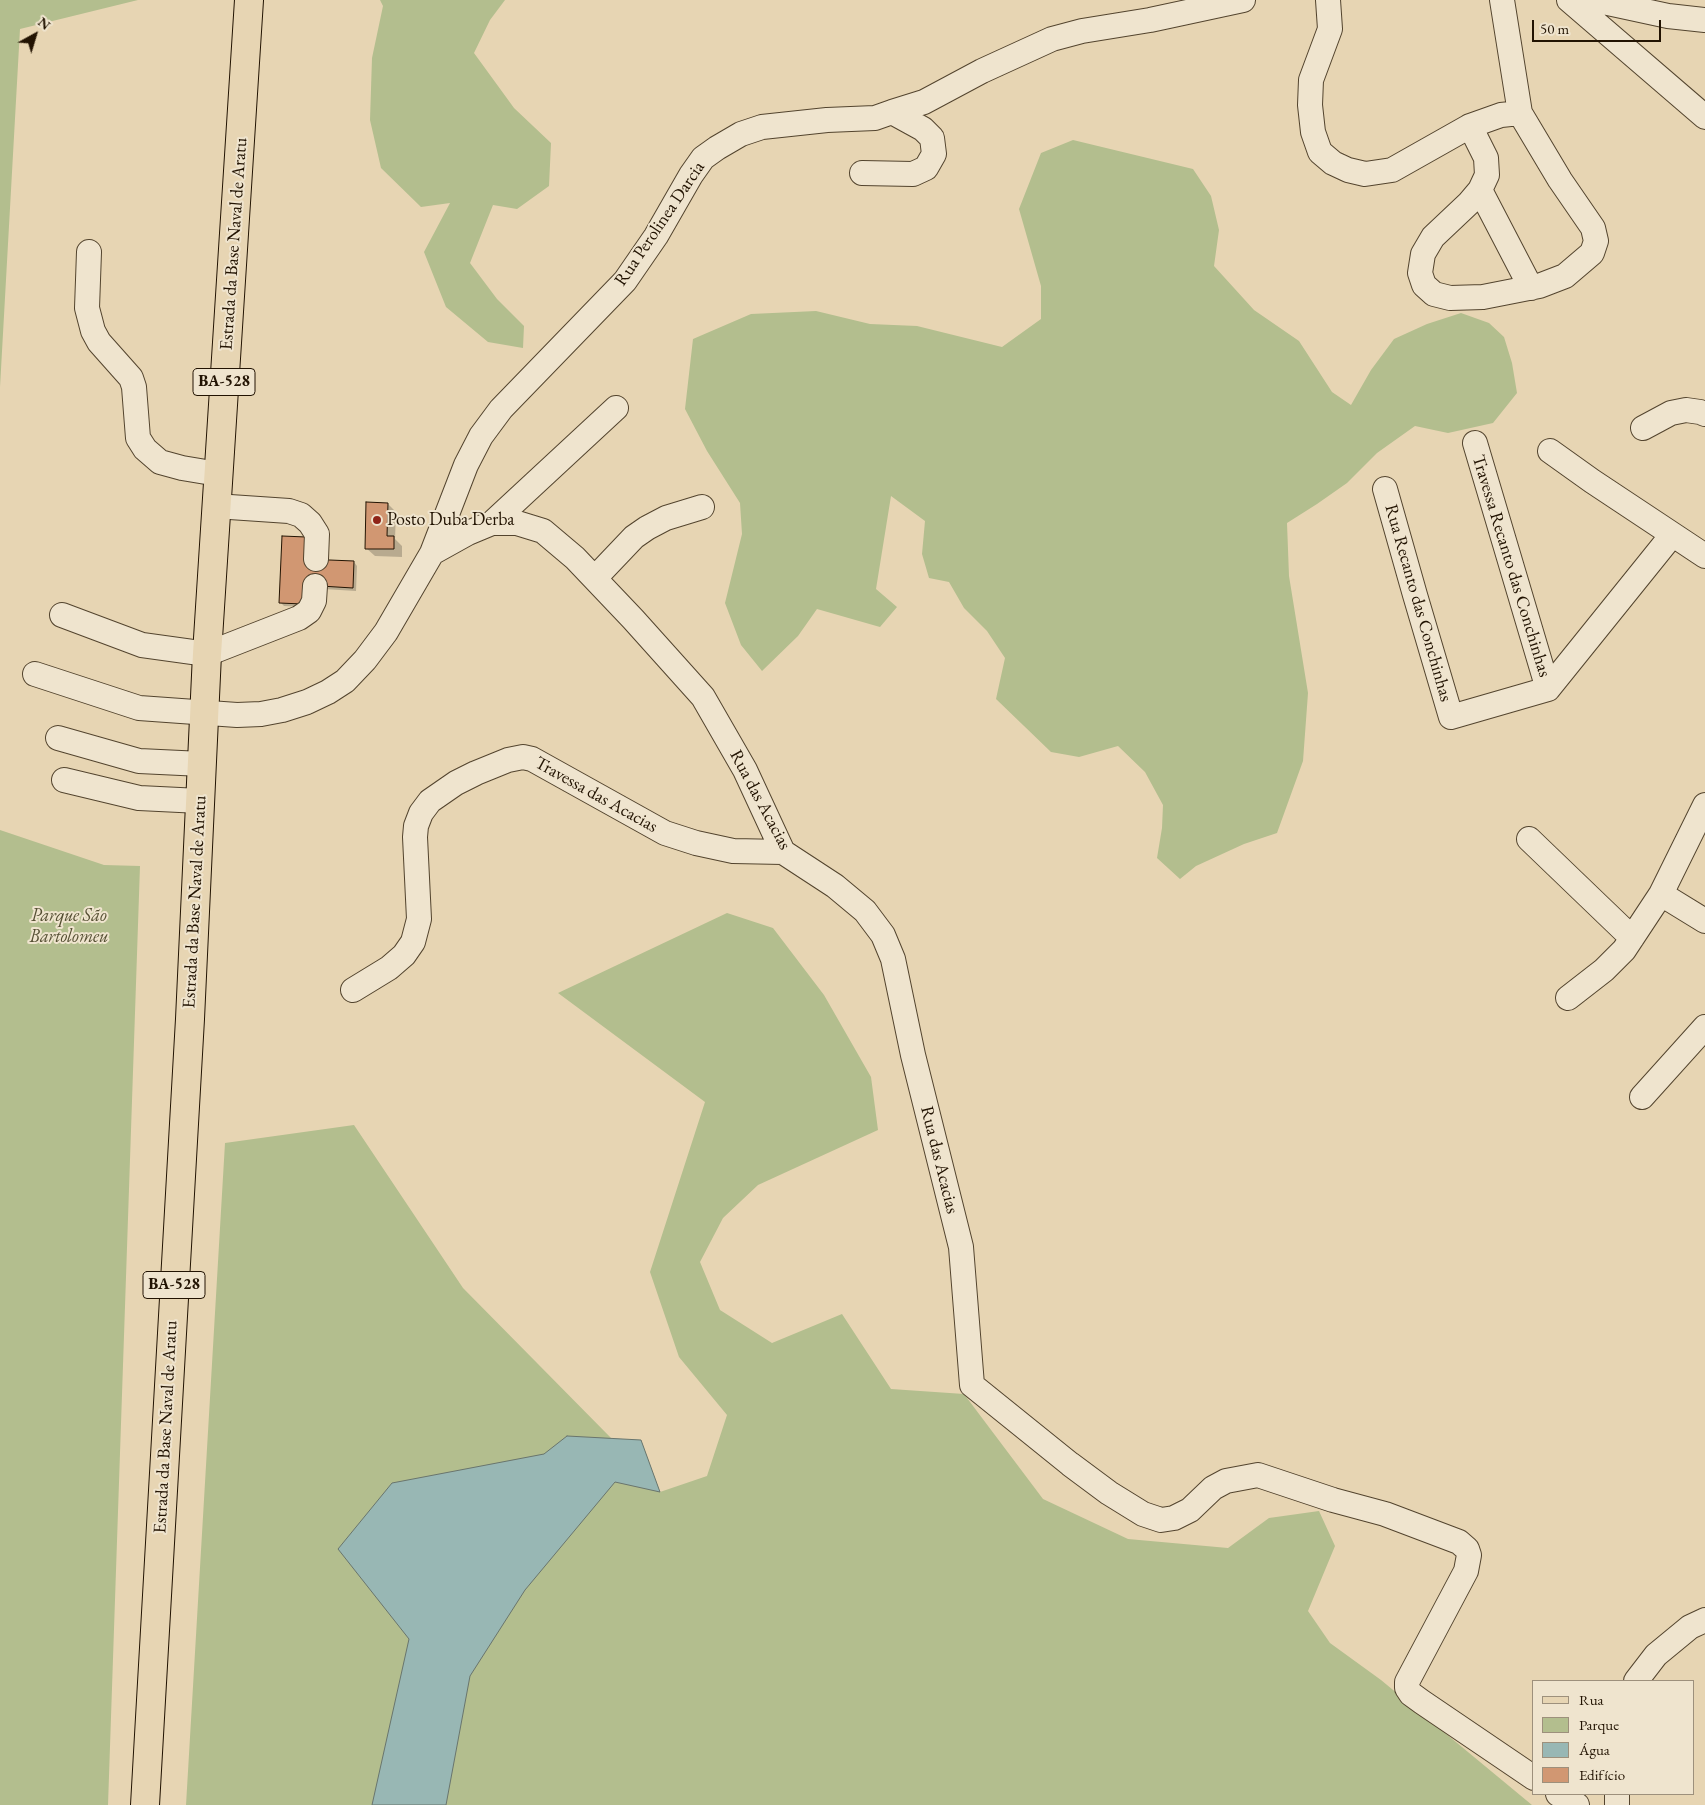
<!DOCTYPE html>
<html>
<head>
<meta charset="utf-8">
<style>
  body { margin:0 }
  #map { position:relative; width:1705px; height:1805px; overflow:hidden; background:#e7d5b3; font-family:"EB Garamond",serif }
  canvas { display:block }
  .legend { position:absolute; left:1532px; top:1680px; width:162px; height:115px; box-sizing:border-box; background:#efe4ce; border:1px solid #9d907c; margin:0; padding:6px 9px; list-style:none; font-size:15px; color:#221302 }
  .legend li { display:flex; align-items:center; gap:10px; height:25px }
  .legend b { width:25px; border:1px solid #9d907c }
  .north { position:absolute; left:10px; top:10px; width:50px; height:50px; -webkit-text-stroke:4px #efe4ce; paint-order:stroke; rotate:39deg; font-size:14px; font-weight:700; line-height:20px; text-align:center; color:#221302 }
  .north::after { content:''; display:block; margin:auto; width:18px; height:22px; background:#221302; clip-path:polygon(50% 0,100% 100%,50% 72%,0 100%) }
  .scale { position:absolute; left:1532px; top:20px; width:129px; height:22px; box-sizing:border-box; border:2px solid #221302; border-top:0; padding-left:6px; font-size:15px; line-height:18px; white-space:nowrap; color:#221302; -webkit-text-stroke:4px #efe4ce; paint-order:stroke }
</style>
</head>
<body>
<div id="map">
<canvas width="1705" height="1805"></canvas>
<ul class="legend">
<li><b style="height:6px;background:#e7d5b3"></b>Rua</li>
<li><b style="height:14px;background:#b3be8e"></b>Parque</li>
<li><b style="height:14px;background:#98b7b4"></b>Água</li>
<li><b style="height:14px;background:#d19772"></b>Edifício</li>
</ul>
<div class="north">N</div>
<div class="scale">50 m</div>
</div>
<script>
const context = document.querySelector('canvas').getContext('2d');
context.lineJoin = 'round';
function paint(path, color) { context.fillStyle = color; context.fill(path, 'evenodd'); }
const toPath = rows => new Path2D(rows.map(r => 'M' + r).join(''));
function trace(path, color, width, dash) { context.strokeStyle = color; context.lineWidth = width; context.lineCap = dash ? 'butt' : 'round'; context.setLineDash(dash || []); context.stroke(path); }
function write(font, color, halo, rows, align = 'center') {
  context.font = font + ' "EB Garamond",serif'; context.lineWidth = 4; context.setLineDash([]); context.textBaseline = 'middle'; context.strokeStyle = halo; context.fillStyle = color; for (const [text, x, y, turn = 0] of rows) {
    context.save(); context.translate(x, y); context.rotate((+turn || 0) * Math.PI / 180); context.textAlign = isNaN(turn) ? turn : align; if (halo) context.strokeText(text, 0, 0); context.fillText(text, 0, 0); context.restore();
  }
}
const green = toPath([
  [0,0,138,0,20,29,0,387],
  [380,0,505,0,490,20,474,53,514,108,551,143,549,186,517,209,493,205,470,263,497,299,524,326,523,348,488,342,446,307,424,252,450,203,421,207,381,168,370,120,372,58,383,6],
  [1073,140,1193,169,1211,196,1219,230,1214,266,1254,310,1299,341,1332,392,1351,405,1371,370,1394,339,1427,324,1461,313,1489,323,1504,337,1512,363,1517,393,1493,423,1448,433,1415,426,1377,453,1347,483,1317,504,1287,523,1289,576,1308,693,1303,761,1277,833,1244,844,1196,866,1180,879,1157,858,1162,828,1163,805,1145,772,1118,746,1079,757,1051,752,996,699,1005,658,987,631,964,608,949,582,929,578,922,554,925,521,891,496,876,589,897,607,880,627,817,609,798,636,762,671,741,645,725,603,742,534,740,503,707,451,685,409,693,339,751,314,816,311,870,324,917,326,1002,347,1041,319,1041,286,1019,209,1041,153],
  [0,830,104,865,140,866,108,1805,0,1805],
  [727,913,773,928,824,995,871,1077,878,1130,758,1185,723,1218,700,1262,720,1310,772,1343,842,1314,891,1389,964,1394,1043,1499,1128,1539,1228,1548,1269,1518,1319,1511,1335,1546,1308,1611,1330,1643,1381,1680,1532,1805,186,1805,225,1143,354,1125,463,1288,612,1439,641,1440,660,1492,707,1476,727,1415,679,1357,650,1272,705,1102,558,993]
]);
const water = toPath([
  [567,1436,641,1440,660,1492,615,1482,525,1590,470,1676,446,1805,372,1805,409,1639,338,1549,392,1483,544,1454,567,1436]
]);
const shadow = toPath([
  [388,504,396,512,395,539,402,546,402,557,375,556,366,548],
  [308,560,354,562,357,566,356,591,307,588,307,607,284,606,280,602]
]);
const building = toPath([
  [366,502,388,503,387,536,394,536,394,549,365,549,366,502],
  [282,536,306,537,305,559,354,561,353,588,304,585,303,604,279,603,282,536]
]);
const minor = toPath([
  [1328,0,1330,29,1311,80,1310,105,1313,132,1320,152,1333,163,1348,170,1365,174,1392,170,1470,126,1501,115,1520,113,1502,0],
  [1569,0,1705,117],
  [1594,0,1668,16,1705,20],
  [1470,126,1486,158,1487,175,1480,190,1469,203,1433,237,1423,254,1420,273,1424,285,1434,294,1450,298,1483,297,1539,286,1565,276,1592,253,1596,241,1593,228,1560,180,1520,113],
  [862,173,913,174,926,168,934,154,932,138,923,129,892,112],
  [1480,190,1531,288],
  [89,252,87,308,93,331,99,342,131,378,134,387,138,438,145,449,160,462,182,468,218,474],
  [1643,428,1671,413,1686,410,1700,412,1705,414],
  [1475,443,1548,689],
  [1550,451,1592,481,1705,556],
  [1385,489,1415,595,1451,717,1548,689,1672,535],
  [215,506,289,511,301,515,310,523,317,534,316,559],
  [492,523,616,408],
  [432,553,468,533,492,523,517,523,543,531,575,558,633,619,703,697,745,770,783,852,835,886,865,911,883,935,893,959,913,1055,961,1247,972,1385,1070,1464,1109,1493,1143,1514,1161,1520,1174,1518,1190,1510,1213,1488,1226,1481,1258,1475,1333,1500,1385,1514,1459,1542,1467,1549,1469,1555,1466,1571,1407,1682,1407,1688,1411,1694,1422,1702,1534,1778],
  [595,578,634,537,647,528,666,518,702,507],
  [62,615,142,645,207,654,299,618,309,611,314,601,315,586],
  [35,674,139,708,237,715,261,714,282,710,307,702,328,692,345,681,365,660,386,632,432,553,466,465,481,436,501,409,625,281,656,236,691,175,703,158,717,148,741,134,762,127,827,120,875,118,892,112,924,102,982,71,1052,39,1082,31,1150,20,1243,0],
  [58,738,139,761,202,764],
  [64,780,139,798,200,801],
  [1529,839,1632,938],
  [1661,894,1705,921],
  [353,990,389,968,404,955,413,942,419,919,415,837,416,826,421,813,430,801,456,783,476,773,508,760,523,757,532,759,665,833,696,843,733,851,783,852],
  [1568,998,1604,970,1624,950,1661,894,1705,805],
  [1642,1097,1705,1027],
  [1636,1681,1656,1655,1690,1627,1705,1620],
  [1558,1794,1577,1805],
  [1617,1794,1617,1805]
]);
const major = toPath([
  [145,1805,190,1019,207,654,249,0]
]);
const markers = [
  [377,520,5,"#8f2418"]
];
const shields = [
  [224,382,62],
  [174,1285,62]
];
const shieldNames = [
  ["BA-528",224,382],
  ["BA-528",174,1285]
];
const streetNames = [
  ["Rua Perolinea Darcia",660,224,-56],
  ["Estrada da Base Naval de Aratu",234,244,-86],
  ["Travessa Recanto das Conchinhas",1511,566,73],
  ["Rua Recanto das Conchinhas",1418,603,74],
  ["Travessa das Acacias",596,795,29],
  ["Rua das Acacias",760,800,62],
  ["Estrada da Base Naval de Aratu",195,902,-87],
  ["Rua das Acacias",939,1160,76],
  ["Estrada da Base Naval de Aratu",166,1427,-87]
];
const poiNames = [
  ["Posto Duba Derba",387,520]
];
const parkNames = [
  ["Parque São",69,916],
  ["Bartolomeu",69,937]
];
paint(green, '#b3be8e');
paint(water, '#98b7b4');
trace(water, '#69756d', 1);
paint(shadow, '#0003');
paint(building, '#d19772');
trace(building, '#221302', 1);
trace(minor, '#53442e', 26);
trace(major, '#221302', 30);
trace(minor, '#efe4ce', 24);
trace(major, '#e7d5b3', 28);
for (const [x, y, r, color] of markers) { const dot = new Path2D(); dot.arc(x, y, r, 0, 2 * Math.PI); context.fillStyle = color; context.fill(dot); trace(dot, '#efe4ce', 2); }
for (const [x, y, w] of shields) { const box = new Path2D(); box.roundRect(x - w / 2, y - 13.5, w, 27, 4); context.fillStyle = '#efe4ce'; context.fill(box); trace(box, '#221302', 1); }
write('bold 16px', '#221302', null, shieldNames);
write('18px', '#221302', '#efe4ce', streetNames);
write('18px', '#221302', '#efe4ce', poiNames, 'left');
write('italic 18px', '#554f33', '#efe4ce', parkNames);
</script>
</body>
</html>
